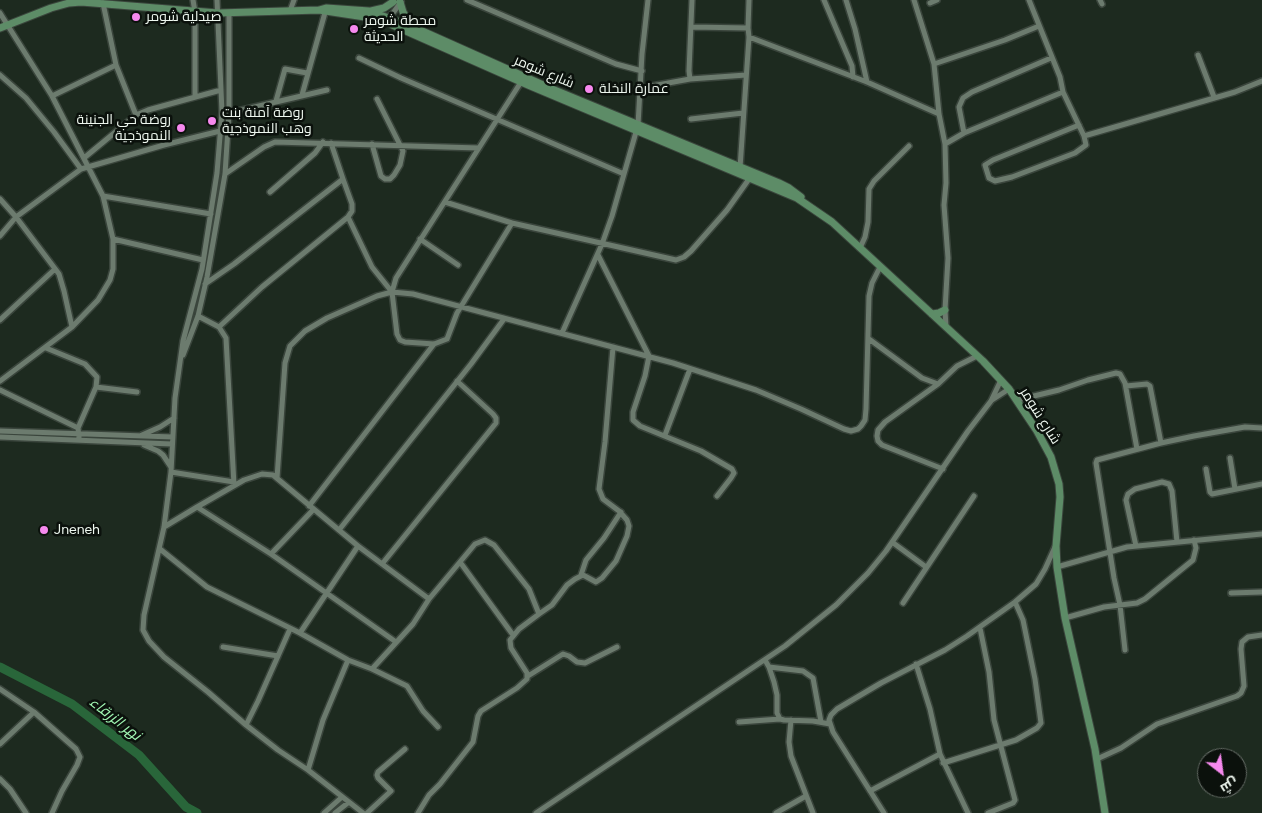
<!DOCTYPE html>
<html>
<head>
<meta charset="utf-8">
<style>
  body { margin:0 }
  #map { position:relative; width:1262px; height:813px; overflow:hidden; background:#1d2a1f; font-family:Figtree,Cairo,sans-serif }
  canvas { display:block }
  .north { position:absolute; left:1197px; top:748px; width:50px; height:50px; box-sizing:border-box; background:#0b110c; border:1px solid #666d67; border-radius:50%; rotate:150deg; font-size:14px; font-weight:700; line-height:20px; text-align:center; color:#eef7ef }
  .north::after { content:''; display:block; margin:auto; width:18px; height:22px; background:#f689ee; clip-path:polygon(50% 0,100% 100%,50% 72%,0 100%) }
</style>
</head>
<body>
<div id="map">
<canvas width="1262" height="813"></canvas>
<div class="north">ش</div>
</div>
<script>
const context = document.querySelector('canvas').getContext('2d');
context.lineJoin = 'round';
const toPath = rows => new Path2D(rows.map(r => 'M' + r).join(''));
function trace(path, color, width, dash) { context.strokeStyle = color; context.lineWidth = width; context.lineCap = dash ? 'butt' : 'round'; context.setLineDash(dash || []); context.stroke(path); }
function write(font, color, halo, rows, align = 'center') {
  context.font = font + ' Figtree,Cairo,sans-serif'; context.lineWidth = 5; context.setLineDash([]); context.textBaseline = 'middle'; context.strokeStyle = halo; context.fillStyle = color; for (const [text, x, y, turn = 0] of rows) {
    context.save(); context.translate(x, y); context.rotate((+turn || 0) * Math.PI / 180); context.textAlign = isNaN(turn) ? turn : align; if (halo) context.strokeText(text, 0, 0); context.fillText(text, 0, 0); context.restore();
  }
}
const river = toPath([
  [0,667,72,704,139,755,186,807,197,813]
]);
const minor = toPath([
  [193,0,195,12,195,97],
  [217,0,222,112,217,173,202,269,183,341,175,398,171,472,164,527,144,615,143,630,149,641,164,657,208,692,246,725,278,750,308,770,363,813],
  [467,0,616,64,642,71],
  [692,0,689,71,690,79,746,75],
  [824,0,852,66,853,77],
  [846,0,855,29,867,82],
  [914,0,934,64,939,114,945,144],
  [1100,0,1102,4],
  [103,3,116,65,136,115,148,110,221,90],
  [930,3,937,0],
  [290,11,294,0],
  [0,13,52,96,103,196],
  [387,18,393,13,401,2],
  [692,27,748,28],
  [749,37,867,82,939,114],
  [1198,55,1214,97],
  [359,58,401,78,624,174],
  [934,64,1005,40,1039,26],
  [0,75,26,98,54,132,81,169],
  [641,88,690,79],
  [1063,92,1084,136,1235,92,1262,81],
  [302,95,326,9],
  [52,96,116,65],
  [276,101,285,69,307,73],
  [229,113,327,90],
  [691,119,743,113],
  [1079,125,993,160,985,165,989,178,995,181,1012,177,1075,153,1086,145,1084,136],
  [964,133,959,107,963,98,972,92,1051,58],
  [372,144,381,176,385,179,390,179,394,175,400,165,403,151,377,99],
  [84,158,136,115],
  [740,168,749,37,748,28,749,0],
  [225,174,264,147,275,142,479,148],
  [270,192,315,153,323,142],
  [0,199,16,217,59,274,64,291,72,327,0,381],
  [445,202,512,223,676,260,684,257,691,251,727,210,749,179],
  [348,217,372,267,392,292],
  [512,223,457,313,447,339,434,344,405,342,400,340,397,334,392,292,396,278,521,82],
  [0,236,16,217,81,169,164,145,220,131],
  [113,239,203,260],
  [420,239,458,265],
  [860,248,865,237,868,222,869,189,874,181,909,146],
  [598,255,649,356,645,376,633,412,633,420,640,426,701,451,732,469,734,473,731,478,717,496],
  [205,284,234,264,343,179,331,143],
  [198,316,219,327,226,338,234,485],
  [0,320,55,269],
  [72,327,98,300,110,280,113,269,113,239,103,196,211,214],
  [219,327,262,287,348,217,352,211,352,204,343,179],
  [946,327,945,310,948,258,944,205,946,183,945,144,964,133,1063,92,1060,77,1029,0],
  [562,333,602,244,612,216,638,125,642,54,648,0],
  [869,339,922,378,938,384,957,366,977,356],
  [46,348,85,364,97,377,96,387,78,428,79,437],
  [183,355,198,316,207,277,225,174,229,113,229,13],
  [938,384,885,422,878,430,877,436,878,441,882,445,943,469],
  [1126,386,1147,384,1150,386,1161,443],
  [96,387,137,392],
  [0,390,78,428],
  [992,400,1009,389],
  [1017,400,1059,390,1088,380,1116,373,1120,374,1125,383,1137,449],
  [0,431,173,437],
  [142,435,160,427,174,418],
  [665,435,690,369],
  [0,437,172,444],
  [144,445,158,451,163,455,171,467],
  [1230,458,1235,489],
  [1206,469,1210,492,1212,494,1262,484],
  [171,472,234,482],
  [277,478,285,363,290,346,305,331,327,318,377,296,392,292,413,294,673,363,756,390,801,409,844,429,851,431,858,429,861,426,865,420,866,409,869,296,872,283,880,267],
  [309,506,434,344],
  [164,527,197,507,271,554,396,642],
  [339,530,471,364,504,319],
  [892,542,926,567],
  [358,546,429,599,413,624,372,669],
  [1136,546,1126,500,1128,494,1135,489,1162,482,1169,484,1172,491,1177,542],
  [160,549,207,587,300,633,358,546,273,475,262,474,244,480,197,507],
  [271,554,313,510],
  [460,562,513,635],
  [382,564,496,423,496,418,493,414,457,381],
  [1057,567,1127,547,1262,534],
  [581,575,586,560,604,538,621,512],
  [1231,593,1262,592],
  [903,603,974,496],
  [539,614,552,605,567,585,575,579,583,575,596,582,602,578,616,561,627,536,629,526,627,520,619,511,603,499,599,489,605,442,613,347],
  [1065,618,1104,607,1137,603,1145,599,1193,560,1196,548,1194,540],
  [980,628,989,672,994,720,1015,800,1013,803,988,813],
  [300,633,348,660,372,669,407,686,423,711,438,727],
  [223,647,278,656],
  [1125,650,1120,605,1114,578,1096,463,1097,460,1161,443,1194,436,1245,427,1262,428],
  [765,660,769,667,774,682,777,695,777,713,780,719,784,720,813,721,830,724],
  [916,664,930,709,940,754,968,813],
  [769,667,803,671,813,678,821,722],
  [528,676,563,654,569,656,577,662,585,663,617,647],
  [0,689,34,712,76,749,80,757,77,765,62,791,52,813],
  [791,720,789,742,791,756,813,813],
  [739,722,780,719],
  [246,725,258,701,290,629],
  [0,744,34,712],
  [1097,759,1121,748,1157,724,1237,696,1241,693,1244,686,1241,649,1242,642,1248,637,1262,635],
  [943,763,1016,740,1037,728,1041,723,1035,679,1023,620,1015,602],
  [308,770,323,720,348,660],
  [0,779,10,789,26,813],
  [870,791,940,754],
  [324,813,342,797],
  [335,813,349,802],
  [367,813,391,791,378,778,377,775,378,772,405,749],
  [418,813,429,795,440,784,473,742,478,716,481,711,517,688,527,679,527,673,511,648,510,640,519,629,539,614,529,589,494,545,485,540,475,544,429,599],
  [536,813,785,646,836,605,868,573,886,551,968,431,991,401,1001,380],
  [776,813,806,796],
  [884,813,833,732,829,720,831,715,837,709,881,683,945,650,967,636,1015,602,1036,584,1045,569,1055,547]
]);
const major = toPath([
  [400,2,403,12,411,26],
  [319,10,365,17,390,24,528,85,797,198,832,222,983,361,1009,389,1037,431,1051,457,1059,484,1060,497,1056,546,1057,567,1065,618,1095,749,1105,813],
  [371,11,384,8,393,2],
  [0,28,51,8,69,3,81,2,218,13,319,10,326,8,369,11,411,26,552,89,779,183,789,188,801,197],
  [932,314,939,313,945,310]
]);
const markers = [
  [136,17,5,"#f689ee"],
  [354,29,5,"#f689ee"],
  [589,89,5,"#f689ee"],
  [212,121,5,"#f689ee"],
  [181,128,5,"#f689ee"],
  [44,530,5,"#f689ee"]
];
const poiNames = [
  ["صيدلية شومر",146,17],
  ["محطة شومر",364,21],
  ["الحديثة",364,37],
  ["عمارة النخلة",599,89],
  ["روضة آمنة بنت",222,113],
  ["وهب النموذجية",222,129],
  ["روضة حي الجنينة",171,120,"right"],
  ["النموذجية",171,136,"right"],
  ["Jneneh",54,530]
];
const streetNames = [
  ["شارع شومر",544,72,23],
  ["شارع شومر",1040,416,58]
];
const waterNames = [
  ["نهر الزرقاء",115,719,38]
];
trace(river, '#29663a', 9);
trace(minor, '#3a453c', 8);
trace(major, '#3a453c', 9);
trace(minor, '#6c7b6e', 5);
trace(major, '#5d8c67', 7);
for (const [x, y, r, color] of markers) { const dot = new Path2D(); dot.arc(x, y, r, 0, 2 * Math.PI); context.fillStyle = color; context.fill(dot); trace(dot, '#0b110c', 2); }
write('14px', '#eef7ef', '#0b110c', poiNames, 'left');
write('14px', '#eef7ef', '#0b110c', streetNames);
write('italic 15px', '#a1f7b3', '#0b110c', waterNames);
</script>
</body>
</html>
